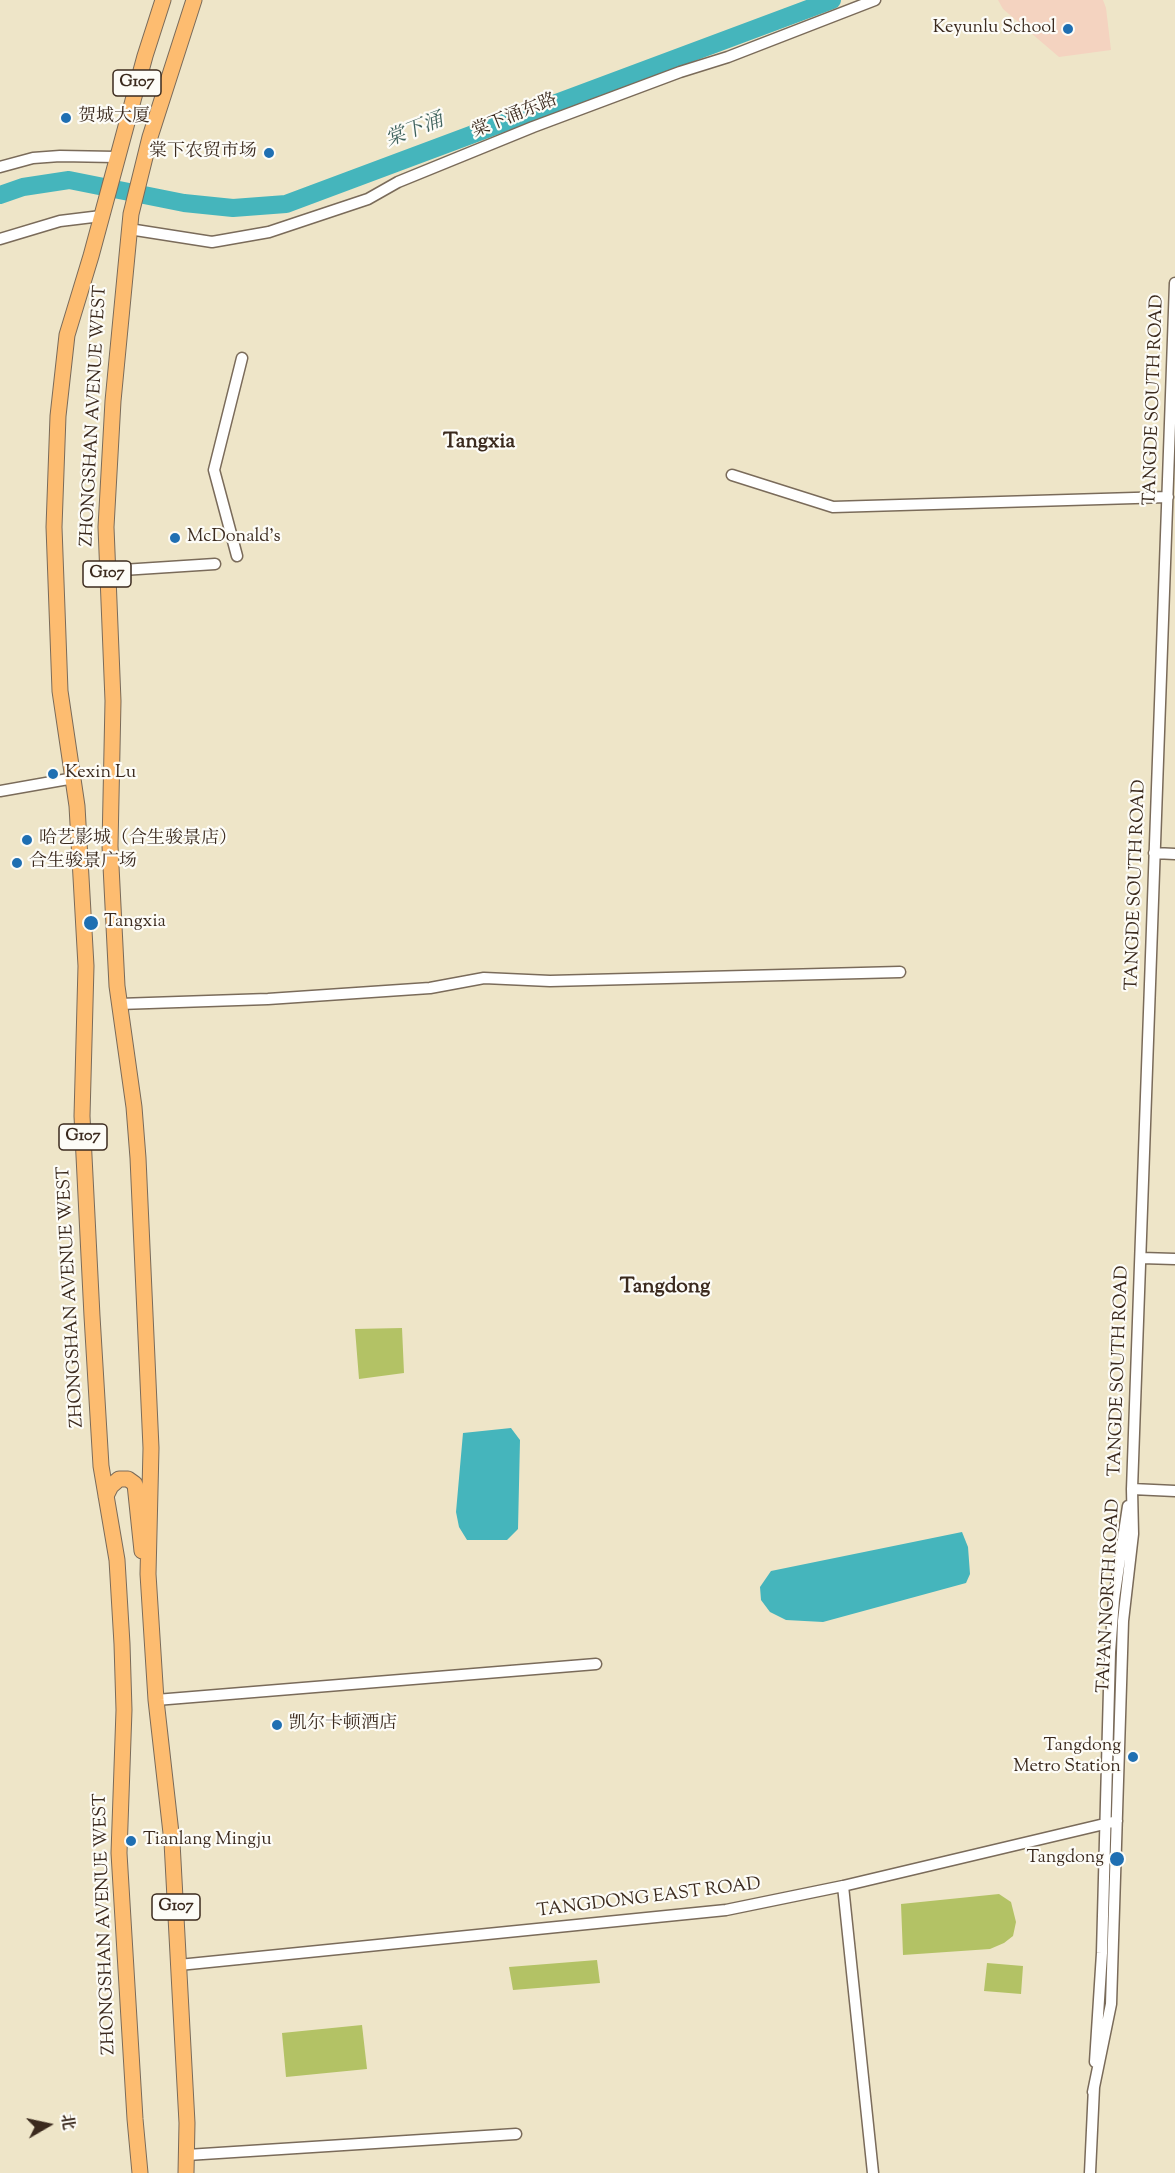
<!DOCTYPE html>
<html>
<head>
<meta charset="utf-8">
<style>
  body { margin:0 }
  #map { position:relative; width:1175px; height:2173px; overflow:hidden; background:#eee5c8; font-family:"Sorts Mill Goudy","Noto Serif SC",serif }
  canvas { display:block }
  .north { position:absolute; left:18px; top:2095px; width:60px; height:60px; -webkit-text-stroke:4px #fdfcf7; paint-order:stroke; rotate:81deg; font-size:16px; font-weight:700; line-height:24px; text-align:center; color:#3b2a1e }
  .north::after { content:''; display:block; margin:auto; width:21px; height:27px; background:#3b2a1e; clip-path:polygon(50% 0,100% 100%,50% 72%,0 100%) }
</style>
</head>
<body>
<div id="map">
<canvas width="1175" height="2173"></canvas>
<div class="north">北</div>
</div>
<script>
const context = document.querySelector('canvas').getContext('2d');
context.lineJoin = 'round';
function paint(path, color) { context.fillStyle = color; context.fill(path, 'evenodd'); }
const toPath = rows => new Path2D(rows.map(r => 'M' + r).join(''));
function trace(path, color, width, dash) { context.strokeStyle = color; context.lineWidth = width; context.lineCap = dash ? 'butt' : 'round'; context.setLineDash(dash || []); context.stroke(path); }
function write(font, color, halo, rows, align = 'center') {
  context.font = font + ' "Sorts Mill Goudy","Noto Serif SC",serif'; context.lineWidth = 4.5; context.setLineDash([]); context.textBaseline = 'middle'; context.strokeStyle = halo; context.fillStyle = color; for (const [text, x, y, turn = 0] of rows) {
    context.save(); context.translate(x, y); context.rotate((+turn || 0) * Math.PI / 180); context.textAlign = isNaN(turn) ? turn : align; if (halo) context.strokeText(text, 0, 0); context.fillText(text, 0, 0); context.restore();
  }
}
const built = toPath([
  [998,0,1103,0,1106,8,1111,50,1059,57,1003,9]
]);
const green = toPath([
  [402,1328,404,1373,359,1379,355,1329],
  [999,1894,1011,1902,1016,1922,1013,1936,1004,1943,990,1949,903,1955,901,1904],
  [597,1960,600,1983,513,1990,509,1967],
  [987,1963,1023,1966,1021,1994,984,1991],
  [362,2025,367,2069,286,2077,282,2033]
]);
const water = toPath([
  [511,1428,520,1440,518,1529,507,1540,467,1540,459,1527,456,1512,463,1433],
  [962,1532,968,1547,970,1574,966,1583,823,1622,786,1620,770,1612,761,1600,760,1587,771,1571]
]);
const river = toPath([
  [0,195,23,187,69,180,184,203,233,208,286,204,832,0]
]);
const minor = toPath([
  [0,167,33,158,60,156,116,157],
  [129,229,212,242,269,232,368,199,398,182,533,127,680,72,728,57,875,0],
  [0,239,60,221,101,216],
  [732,475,833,507,1168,497],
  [237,556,214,470,242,358],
  [107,571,215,564],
  [0,791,74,778],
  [1154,853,1175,854],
  [119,1004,268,999,430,988,484,978,550,981,900,972],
  [1141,1258,1175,1259],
  [1132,1489,1175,1491],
  [156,1700,596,1664],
  [843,1886,873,2173],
  [179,1965,726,1910,843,1886,1117,1821],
  [1095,2062,1102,1953,1110,1652,1114,1599,1128,1506],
  [1093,2092,1111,2004,1123,1621,1133,1534,1132,1489,1175,283],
  [187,2155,516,2134],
  [1090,2173,1094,2087]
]);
const highway = toPath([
  [106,1496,111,1486,119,1479,128,1479,135,1484,142,1551],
  [140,2173,135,2119,119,1853,124,1710,122,1644,117,1560,101,1466,92,1316,82,1116,86,966,77,806,60,691,54,527,58,416,67,335,91,256,145,56,163,0],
  [186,2173,187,2123,172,1842,156,1700,148,1574,151,1448,138,1158,134,1107,117,986,110,846,113,701,106,527,113,401,131,214,150,137,194,0]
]);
const markers = [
  [1068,29,6,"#1f6fb2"],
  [66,118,6,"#1f6fb2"],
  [269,153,6,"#1f6fb2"],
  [175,538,6,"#1f6fb2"],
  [53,774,6,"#1f6fb2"],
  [27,840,6,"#1f6fb2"],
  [17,863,6,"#1f6fb2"],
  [91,923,8,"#1f6fb2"],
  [277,1725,6,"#1f6fb2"],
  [1133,1757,6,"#1f6fb2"],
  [131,1841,6,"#1f6fb2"],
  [1117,1859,8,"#1f6fb2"]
];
const shields = [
  [137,83,48],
  [107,574,48],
  [83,1137,48],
  [176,1907,48]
];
const shieldNames = [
  ["G107",137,83],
  ["G107",107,574],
  ["G107",83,1137],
  ["G107",176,1907]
];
const poiNames = [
  ["Keyunlu School",1056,29,"right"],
  ["贺城大厦",78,118],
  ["棠下农贸市场",257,153,"right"],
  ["McDonald's",187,538],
  ["Kexin Lu",65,774],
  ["哈艺影城（合生骏景店）",39,840],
  ["合生骏景广场",29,863],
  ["Tangxia",104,923],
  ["凯尔卡顿酒店",289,1725],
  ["Tangdong",1121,1747,"right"],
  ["Metro Station",1121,1768,"right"],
  ["Tianlang Mingju",143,1841],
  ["Tangdong",1104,1859,"right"]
];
const streetNames = [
  ["棠下涌东路",515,117,-22],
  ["TANGDE SOUTH ROAD",1155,400,-88],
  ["ZHONGSHAN AVENUE WEST",95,416,-87],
  ["TANGDE SOUTH ROAD",1137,885,-88],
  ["ZHONGSHAN AVENUE WEST",72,1297,-93],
  ["TANGDE SOUTH ROAD",1120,1371,-88],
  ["TAI'AN NORTH ROAD",1110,1596,-87],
  ["TANGDONG EAST ROAD",649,1899,-7],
  ["ZHONGSHAN AVENUE WEST",106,1924,-92]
];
const waterNames = [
  ["棠下涌",415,132,-21]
];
const quarterNames = [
  ["Tangxia",479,443],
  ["Tangdong",665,1288]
];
paint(built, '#f4d3c0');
paint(green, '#b3c265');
paint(water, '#45b5bc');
trace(river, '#45b5bc', 18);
trace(minor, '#7a6b5a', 13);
trace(highway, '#7a6b5a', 17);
trace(minor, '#fff', 10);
trace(highway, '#fdbc70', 15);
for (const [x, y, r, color] of markers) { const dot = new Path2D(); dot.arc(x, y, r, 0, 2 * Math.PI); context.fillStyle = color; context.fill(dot); trace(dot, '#fdfcf7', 2); }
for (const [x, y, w] of shields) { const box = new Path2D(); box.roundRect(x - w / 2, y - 13, w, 26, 4.5); context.fillStyle = '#fdfcf7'; context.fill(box); trace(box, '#3b2a1e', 1.5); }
write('bold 16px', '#3b2a1e', null, shieldNames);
write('18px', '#3b2a1e', '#fdfcf7', poiNames, 'left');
write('18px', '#3b2a1e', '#fdfcf7', streetNames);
write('italic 20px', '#3f625d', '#fdfcf7', waterNames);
write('bold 21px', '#3b2a1e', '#fdfcf7', quarterNames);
</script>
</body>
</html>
